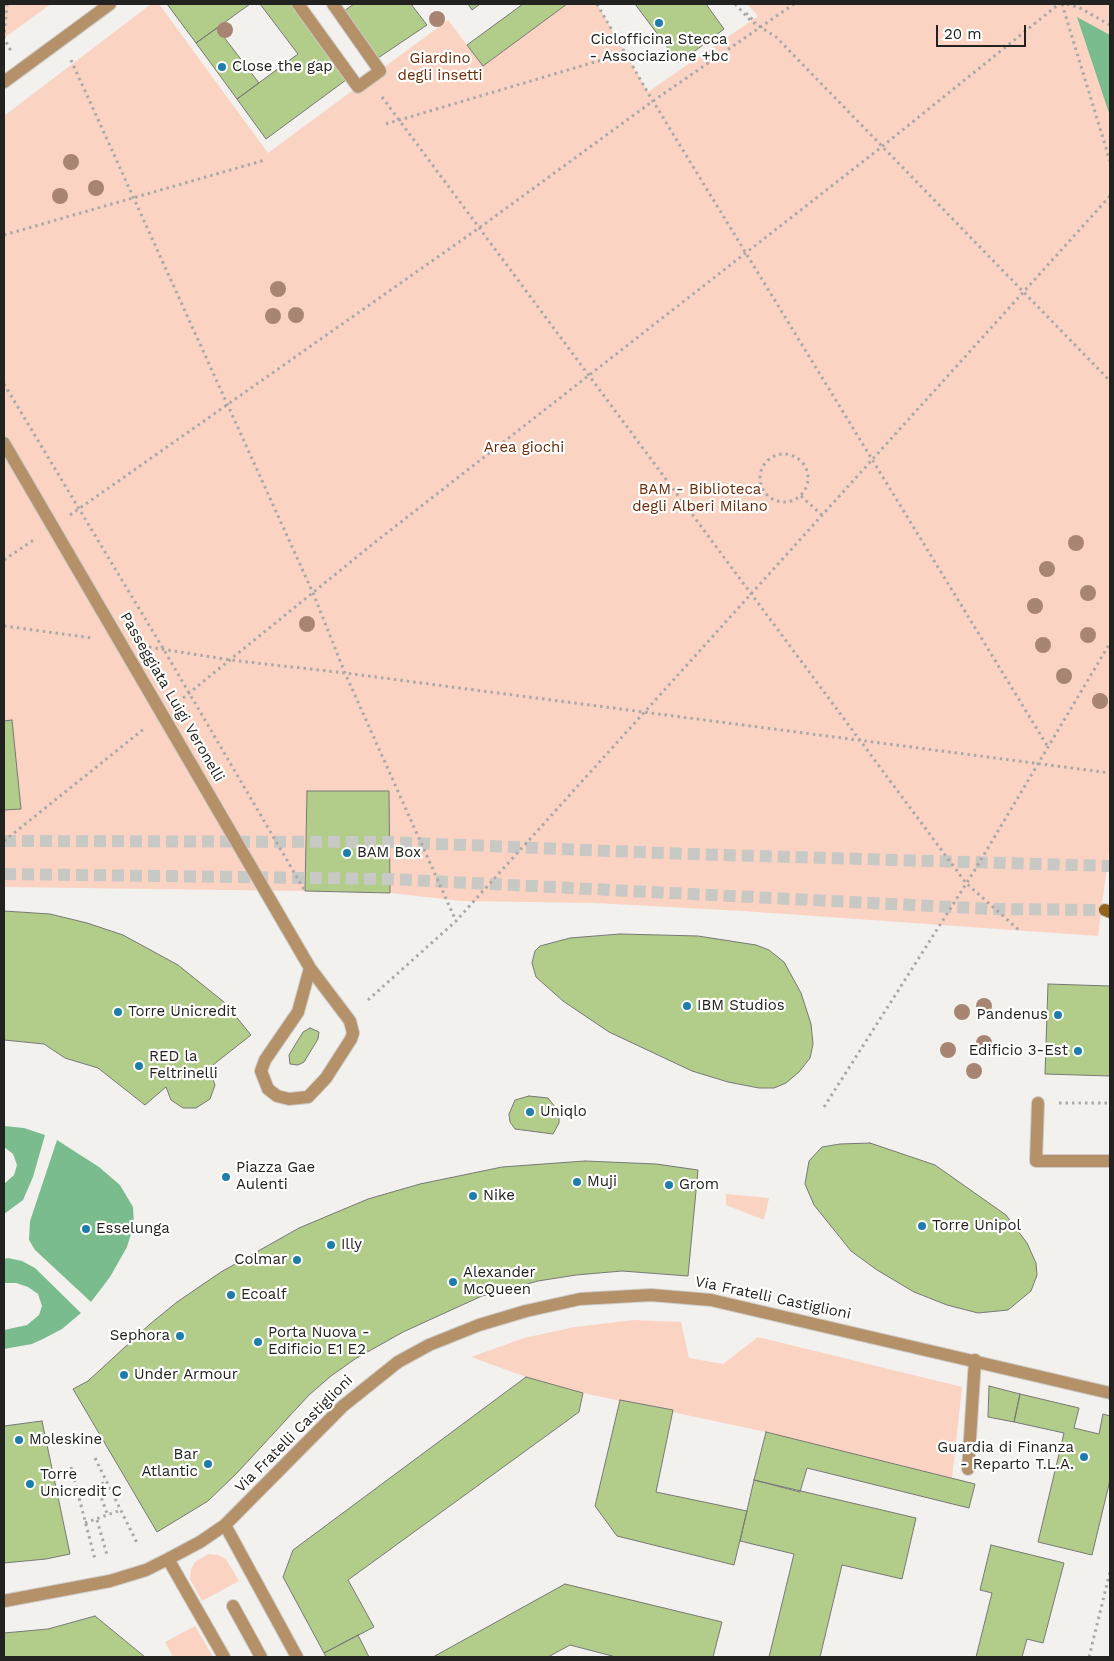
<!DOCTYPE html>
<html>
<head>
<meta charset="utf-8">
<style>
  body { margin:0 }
  #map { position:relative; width:1114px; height:1661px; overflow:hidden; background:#f2f1ee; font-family:"Work Sans",sans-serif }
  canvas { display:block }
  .frame { position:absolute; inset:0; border:5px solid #222221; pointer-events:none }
  .scale { position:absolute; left:936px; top:25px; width:90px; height:22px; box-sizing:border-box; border:2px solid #222221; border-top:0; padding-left:6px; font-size:15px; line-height:18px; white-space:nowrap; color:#222221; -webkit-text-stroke:4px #fffffd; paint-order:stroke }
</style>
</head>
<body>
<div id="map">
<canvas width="1114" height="1661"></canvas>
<div class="frame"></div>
<div class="scale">20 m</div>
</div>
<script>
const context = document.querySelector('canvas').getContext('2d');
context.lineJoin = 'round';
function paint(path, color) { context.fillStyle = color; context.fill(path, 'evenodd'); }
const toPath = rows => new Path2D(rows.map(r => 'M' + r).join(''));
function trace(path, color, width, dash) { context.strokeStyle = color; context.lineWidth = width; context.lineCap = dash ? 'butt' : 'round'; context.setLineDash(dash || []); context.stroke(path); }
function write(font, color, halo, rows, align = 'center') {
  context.font = font + ' "Work Sans",sans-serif'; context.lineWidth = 4.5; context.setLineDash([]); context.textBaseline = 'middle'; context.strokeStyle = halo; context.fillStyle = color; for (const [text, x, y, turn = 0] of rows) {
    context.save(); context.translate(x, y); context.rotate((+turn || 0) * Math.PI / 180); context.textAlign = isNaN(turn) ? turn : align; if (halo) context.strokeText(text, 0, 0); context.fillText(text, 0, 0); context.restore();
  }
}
const green = toPath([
  [4,4,51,4,4,38],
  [151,4,159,4,268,153,448,20,483,66,567,4,597,4,648,92,758,16,747,4,1110,4,1110,843,1098,936,743,911,594,903,461,901,390,893,389,791,307,792,305,891,4,887,4,810,21,808,13,737,4,738,4,116],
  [726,1194,769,1198,764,1220,726,1205],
  [634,1320,681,1322,689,1358,723,1364,758,1337,962,1387,952,1478,766,1432,583,1393,526,1377,471,1357,524,1338,575,1327],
  [208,1554,218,1555,226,1559,239,1581,202,1601,190,1579,191,1569,195,1562],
  [195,1626,213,1657,173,1657,165,1642]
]);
const water = toPath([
  [1077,17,1110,35,1110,116],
  [4,1126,24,1128,45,1135,33,1177,23,1200,4,1214,4,1184,14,1175,17,1165,13,1154,4,1147],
  [57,1140,99,1167,120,1185,133,1207,134,1224,127,1247,110,1277,91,1302,35,1250,29,1240,30,1221],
  [8,1258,22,1261,35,1268,81,1313,62,1329,43,1339,32,1344,4,1349,4,1330,27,1325,39,1315,42,1306,38,1294,28,1287,16,1283,4,1283,4,1259]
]);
const building = toPath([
  [167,4,250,4,196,43,167,4],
  [260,4,296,4,350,77,266,139,237,99,298,54,260,4],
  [354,4,411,4,427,25,375,60,341,13,354,4],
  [468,4,480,4,472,10,468,4],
  [523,4,567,4,483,66,467,45,523,4],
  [635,4,706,4,724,29,679,63,635,4],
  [217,28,259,83,237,99,196,43,217,28],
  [12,720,21,809,4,810,4,721,12,720],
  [307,791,389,791,390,893,305,891,307,791],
  [4,911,50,914,87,923,123,935,178,965,224,1002,251,1035,209,1068,215,1085,210,1099,196,1108,183,1108,171,1100,166,1087,145,1105,98,1068,65,1058,44,1044,4,1040,4,911],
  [620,934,698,936,756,945,769,950,784,962,801,993,811,1024,813,1044,810,1058,799,1072,786,1083,774,1088,759,1088,728,1082,692,1071,609,1032,563,1001,536,977,532,963,535,951,540,946,570,938,620,934],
  [1048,984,1110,986,1110,1076,1045,1074,1048,984],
  [310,1028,319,1032,318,1039,304,1062,298,1065,290,1064,289,1055,303,1032,310,1028],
  [529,1096,548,1098,559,1112,559,1123,553,1134,515,1129,510,1122,509,1114,515,1100,529,1096],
  [870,1143,935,1165,1006,1215,1027,1243,1036,1263,1037,1275,1031,1291,1008,1310,978,1313,947,1305,914,1292,877,1270,851,1251,814,1205,805,1184,809,1161,822,1147,840,1144,870,1143],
  [585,1161,656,1164,698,1170,688,1276,622,1271,576,1275,538,1281,482,1296,403,1332,355,1359,331,1376,309,1395,237,1473,208,1501,157,1532,73,1389,88,1381,150,1324,177,1302,221,1272,299,1228,368,1199,420,1184,502,1167,585,1161],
  [526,1377,583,1393,579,1412,348,1580,374,1627,324,1653,283,1577,293,1550,526,1377],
  [989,1386,1020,1394,1014,1422,988,1417,989,1386],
  [1020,1394,1079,1408,1074,1428,1099,1434,1103,1414,1110,1416,1110,1480,1092,1555,1038,1542,1064,1433,1014,1422,1020,1394],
  [620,1400,673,1410,656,1492,747,1511,734,1565,617,1536,595,1506,620,1400],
  [42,1421,70,1554,46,1559,4,1563,4,1426,42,1421],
  [766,1432,975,1484,969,1508,807,1468,800,1492,754,1480,766,1432],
  [754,1480,916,1518,902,1579,842,1565,820,1657,769,1657,794,1554,740,1541,754,1480],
  [991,1545,1064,1563,1043,1643,1027,1639,1022,1657,976,1657,992,1593,980,1590,991,1545],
  [565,1584,722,1622,713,1657,616,1657,570,1645,548,1657,433,1657,565,1584],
  [95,1616,145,1657,4,1657,4,1633,48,1629,95,1616],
  [358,1635,369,1657,326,1657,324,1653,358,1635]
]);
const secondaryTunnel = toPath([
  [4,841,389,842,687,854,1110,866],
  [4,874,390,879,992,909,1105,910]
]);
const path = toPath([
  [7,4,4,38,11,51],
  [597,4,648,93,1048,747],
  [735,4,751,21,776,37,1110,381],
  [1062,4,1110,161],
  [1067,4,1080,8,1110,25],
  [746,13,756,23],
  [71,60,313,593,345,673,456,921],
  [382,97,966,883,1020,931],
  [386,124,625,53],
  [4,235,265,160],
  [4,384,164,650,305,891],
  '760 478a24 24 0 1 1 48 0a24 24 0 1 1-48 0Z',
  [801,496,823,516],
  [70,515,479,228,653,101,794,4],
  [4,560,35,539],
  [4,626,92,638],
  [149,647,230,660,345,673,1110,773],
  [178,702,374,543,879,149,1059,4],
  [4,841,145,728],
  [368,1000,456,921,1110,196],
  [1059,1103,1110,1103],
  [824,1107,973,873,1110,643],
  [95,1458,138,1545],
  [71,1467,95,1559],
  [97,1486,108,1516],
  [77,1492,107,1482],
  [97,1520,107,1555],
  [85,1523,121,1510],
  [1089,1657,1110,1572]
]);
const lane = toPath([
  [4,443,310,968,350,1021,353,1033,351,1039,326,1078,308,1097,289,1099,277,1096,268,1089,261,1071,265,1060,298,1012,310,968],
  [968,1469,975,1360],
  [233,1606,261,1657]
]);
const street = toPath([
  [298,4,358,87,380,71,333,4],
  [4,82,110,4],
  [1038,1103,1036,1161,1110,1161],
  [225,1525,297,1657],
  [168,1559,224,1657],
  [4,1601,110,1581,146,1570,168,1559,200,1542,225,1525,343,1406,398,1362,429,1345,479,1325,526,1311,580,1299,651,1295,711,1300,1110,1393]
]);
const secondary = toPath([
  [1105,910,1110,912]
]);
const trees = [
  [437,19],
  [225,30],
  [71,162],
  [96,188],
  [60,196],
  [278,289],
  [296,315],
  [273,316],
  [1076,543],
  [1047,569],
  [1088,593],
  [1035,606],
  [307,624],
  [1088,635],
  [1043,645],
  [1064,676],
  [1100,701],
  [984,1006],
  [962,1012],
  [984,1043],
  [948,1050],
  [974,1071]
];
const markers = [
  [659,23,5,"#1f7daa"],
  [222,67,5,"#1f7daa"],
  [347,853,5,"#1f7daa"],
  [687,1006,5,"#1f7daa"],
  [118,1012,5,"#1f7daa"],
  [1058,1015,5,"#1f7daa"],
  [1078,1051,5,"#1f7daa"],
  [139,1066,5,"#1f7daa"],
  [530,1112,5,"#1f7daa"],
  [226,1177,5,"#1f7daa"],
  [577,1182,5,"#1f7daa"],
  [669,1185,5,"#1f7daa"],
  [473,1196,5,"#1f7daa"],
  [922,1226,5,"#1f7daa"],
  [86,1229,5,"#1f7daa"],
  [331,1245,5,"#1f7daa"],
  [297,1260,5,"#1f7daa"],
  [453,1282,5,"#1f7daa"],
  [231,1295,5,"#1f7daa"],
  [180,1336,5,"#1f7daa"],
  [258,1342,5,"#1f7daa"],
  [124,1375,5,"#1f7daa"],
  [19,1440,5,"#1f7daa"],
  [1084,1457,5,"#1f7daa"],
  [208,1464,5,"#1f7daa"],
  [30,1484,5,"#1f7daa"]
];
const poiNames = [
  ["Ciclofficina Stecca",659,40,"center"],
  ["- Associazione +bc",659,57,"center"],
  ["Close the gap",232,67],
  ["BAM Box",357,853],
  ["IBM Studios",697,1006],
  ["Torre Unicredit",128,1012],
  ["Pandenus",1048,1015,"right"],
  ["Edificio 3-Est",1068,1051,"right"],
  ["RED la",149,1057],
  ["Feltrinelli",149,1074],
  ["Uniqlo",540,1112],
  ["Piazza Gae",236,1168],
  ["Aulenti",236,1185],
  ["Muji",587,1182],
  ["Grom",679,1185],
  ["Nike",483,1196],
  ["Torre Unipol",932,1226],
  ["Esselunga",96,1229],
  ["Illy",341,1245],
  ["Colmar",287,1260,"right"],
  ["Alexander",463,1273],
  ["McQueen",463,1290],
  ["Ecoalf",241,1295],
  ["Porta Nuova -",268,1333],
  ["Edificio E1 E2",268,1350],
  ["Sephora",170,1336,"right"],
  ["Under Armour",134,1375],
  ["Moleskine",29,1440],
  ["Guardia di Finanza",1074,1448,"right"],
  ["- Reparto T.L.A.",1074,1465,"right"],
  ["Bar",198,1455,"right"],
  ["Atlantic",198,1472,"right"],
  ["Torre",40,1475],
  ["Unicredit C",40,1492]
];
const parkNames = [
  ["Giardino",440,59],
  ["degli insetti",440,76],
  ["Area giochi",524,448],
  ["BAM - Biblioteca",700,490],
  ["degli Alberi Milano",700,507]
];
const streetNames = [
  ["Passeggiata Luigi Veronelli",172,697,60],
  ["Via Fratelli Castiglioni",773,1298,12],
  ["Via Fratelli Castiglioni",294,1434,-45]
];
paint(green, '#fbd3c3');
paint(water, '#7bbc8f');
paint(building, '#b2cc8a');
trace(building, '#777876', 1);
trace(secondaryTunnel, '#c8c8c5', 12, [12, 6]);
trace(lane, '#cdccc9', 14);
trace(street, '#cdccc9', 14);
trace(secondary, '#cdccc9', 14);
trace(path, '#aaa9a7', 3, [2.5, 4]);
trace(lane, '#b49169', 12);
trace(street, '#b49169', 12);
trace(secondary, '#93621b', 12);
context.fillStyle = '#a78572';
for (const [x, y] of trees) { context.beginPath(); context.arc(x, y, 8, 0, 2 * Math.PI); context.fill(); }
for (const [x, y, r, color] of markers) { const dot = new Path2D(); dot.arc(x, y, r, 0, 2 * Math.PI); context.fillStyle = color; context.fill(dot); trace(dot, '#fffffd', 2); }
write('15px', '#222221', '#fffffd', poiNames, 'left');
write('15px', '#6a2c0c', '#fffffd', parkNames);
write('15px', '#222221', '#fffffd', streetNames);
</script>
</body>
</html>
